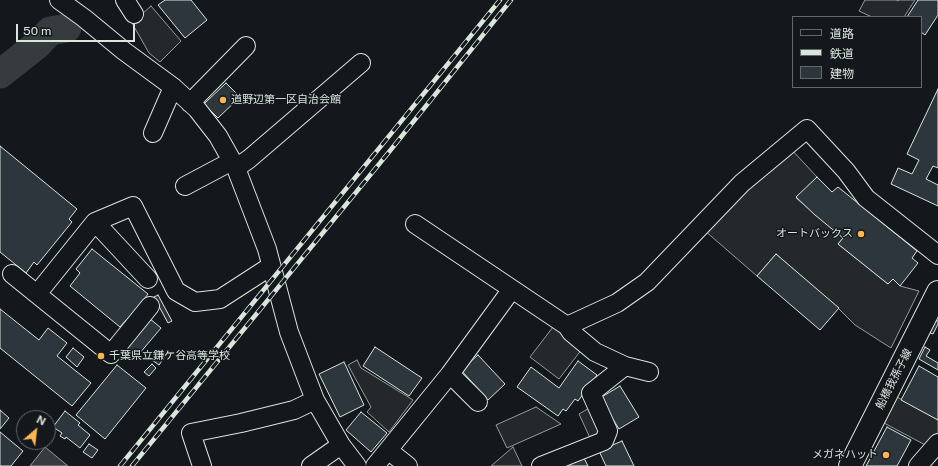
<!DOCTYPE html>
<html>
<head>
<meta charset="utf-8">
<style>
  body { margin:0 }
  #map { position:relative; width:938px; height:466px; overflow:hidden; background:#14181c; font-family:"Public Sans","Noto Sans JP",sans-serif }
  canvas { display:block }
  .legend { position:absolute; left:792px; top:16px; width:130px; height:72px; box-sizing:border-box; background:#14181c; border:1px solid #626a69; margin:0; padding:5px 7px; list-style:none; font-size:12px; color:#d8e6dc }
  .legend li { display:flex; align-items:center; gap:8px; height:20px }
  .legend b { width:20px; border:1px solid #626a69 }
  .north { position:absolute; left:16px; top:410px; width:40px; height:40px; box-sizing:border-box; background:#14181c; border:1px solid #626a69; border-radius:50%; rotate:28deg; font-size:11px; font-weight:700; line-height:16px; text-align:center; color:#d8e6dc }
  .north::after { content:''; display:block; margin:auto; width:14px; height:18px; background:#ffb74d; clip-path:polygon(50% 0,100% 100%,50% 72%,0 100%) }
  .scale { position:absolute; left:16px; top:24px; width:119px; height:18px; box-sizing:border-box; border:2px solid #d8e6dc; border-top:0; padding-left:5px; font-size:12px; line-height:14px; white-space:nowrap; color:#d8e6dc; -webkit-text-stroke:3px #14181c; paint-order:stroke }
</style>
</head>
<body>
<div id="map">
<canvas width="938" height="466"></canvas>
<ul class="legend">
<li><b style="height:5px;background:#14181c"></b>道路</li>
<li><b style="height:5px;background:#d8e6dc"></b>鉄道</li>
<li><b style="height:11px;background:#2c363c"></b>建物</li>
</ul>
<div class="north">N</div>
<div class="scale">50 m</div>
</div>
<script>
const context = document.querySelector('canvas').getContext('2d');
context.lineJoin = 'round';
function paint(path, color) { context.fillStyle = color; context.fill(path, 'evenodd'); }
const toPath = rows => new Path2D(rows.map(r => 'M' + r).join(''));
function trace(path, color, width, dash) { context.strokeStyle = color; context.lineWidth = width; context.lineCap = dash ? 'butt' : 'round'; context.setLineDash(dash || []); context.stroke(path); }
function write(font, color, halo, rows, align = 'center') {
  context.font = font + ' "Public Sans","Noto Sans JP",sans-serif'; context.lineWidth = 3; context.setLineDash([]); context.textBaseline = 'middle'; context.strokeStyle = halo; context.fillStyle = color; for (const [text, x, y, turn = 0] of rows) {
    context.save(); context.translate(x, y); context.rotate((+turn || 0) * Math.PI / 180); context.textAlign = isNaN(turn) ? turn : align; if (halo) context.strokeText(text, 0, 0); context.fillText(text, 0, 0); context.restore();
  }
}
const parking = toPath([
  [865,0,896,0,898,1,899,0,915,0,904,17,872,17,859,11,865,0],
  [151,6,181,41,160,62,149,53,132,23,151,6],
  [791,149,817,177,796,198,843,238,838,244,888,284,893,279,900,286,919,291,891,348,855,325,838,308,776,254,757,276,704,230,791,149],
  [553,327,582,349,559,379,530,357,553,327],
  [357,360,361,368,413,400,389,432,367,412,371,407,348,365,357,360],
  [897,397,938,420,938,437,929,447,884,423,897,397],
  [536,407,561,424,507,448,496,425,536,407],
  [591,407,603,432,591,440,579,414,591,407],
  [513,447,522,466,491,466,513,447]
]);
const water = toPath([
  [45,447,68,466,30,466,45,447]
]);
const river = toPath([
  [0,74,38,44,50,31,67,28]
]);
const building = toPath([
  [165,0,191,0,207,20,185,38,158,5,165,0],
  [918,0,938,0,938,15,925,35,921,32,921,17,907,17,918,0],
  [226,83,240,97,218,118,204,104,226,83],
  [938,89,938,168,933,166,926,179,938,185,938,206,891,184,898,168,912,174,919,160,907,154,938,89],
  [0,146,77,209,69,219,72,222,37,265,34,262,26,273,0,252,0,146],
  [817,177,832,192,838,187,917,251,912,258,918,263,900,286,893,279,888,284,838,244,843,238,815,215,796,197,817,177],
  [92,249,148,294,137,309,131,324,126,320,120,327,70,286,80,273,76,269,92,249],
  [776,254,839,308,820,330,757,276,776,254],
  [158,295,172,321,168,323,154,297,158,295],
  [0,309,39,340,48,328,67,343,57,356,91,383,72,406,0,348,0,309],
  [149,318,161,328,134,360,123,350,149,318],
  [934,320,938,321,938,324,933,334,928,332,934,320],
  [375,347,422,378,409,396,363,366,375,347],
  [925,347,930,350,926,356,938,363,938,370,919,359,925,347],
  [73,348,84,357,77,367,66,357,73,348],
  [160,350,166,355,159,365,152,360,160,350],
  [478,355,505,384,488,400,461,370,478,355],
  [578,361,597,375,578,401,575,399,566,411,563,409,558,416,517,387,531,367,559,388,578,361],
  [344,362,364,405,340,417,319,374,344,362],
  [152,364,156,368,149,376,144,372,152,364],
  [117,365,146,388,105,439,76,415,117,365],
  [919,366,938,377,938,420,901,400,919,366],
  [620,386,639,417,619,429,600,398,620,386],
  [0,410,9,418,0,429,0,410],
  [65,411,80,423,78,425,90,435,80,448,66,437,65,439,60,436,62,433,53,427,65,411],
  [361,412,387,433,371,452,346,430,361,412],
  [887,427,911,440,897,466,866,466,887,427],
  [0,432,23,451,11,466,0,466,0,432],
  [622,441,634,466,606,466,599,451,622,441],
  [89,444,98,450,92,458,83,452,89,444],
  [583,456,588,466,564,466,583,456]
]);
const minor = toPath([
  [59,0,84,18,124,51,173,87,197,109,218,136,236,168,267,249,289,332,315,400,341,445,357,466],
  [125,0,134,14],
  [190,103,246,46],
  [153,133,173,87],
  [236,168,249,159,361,63],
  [185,186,232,161],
  [95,222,148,279],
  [415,224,567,326,571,332,595,352,625,366,649,372],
  [12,274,111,354,150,306],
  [37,294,95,222,133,206,176,291,195,302,220,299,271,266],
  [567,326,617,303,647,282,742,183,807,129,846,171,866,198,938,255],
  [450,374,478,402],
  [388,450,408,466],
  [202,466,191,433,241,423,294,410,315,400],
  [311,466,341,445],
  [375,466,450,374,512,289],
  [541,466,604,441,608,431,591,393,625,366],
  [918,466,938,443]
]);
const major = toPath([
  [850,466,938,292]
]);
const rail = toPath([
  [120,466,500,0],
  [132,466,389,152,511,0]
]);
const markers = [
  [223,100,4,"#ffb74d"],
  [861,234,4,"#ffb74d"],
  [101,356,4,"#ffb74d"],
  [886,455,4,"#ffb74d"]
];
const poiNames = [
  ["道野辺第一区自治会館",231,100],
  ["オートバックス",853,234,"right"],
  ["千葉県立鎌ケ谷高等学校",109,356],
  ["メガネハット",878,455,"right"]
];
const streetNames = [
  ["船橋我孫子線",894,379,-63]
];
paint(parking, '#24282b');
trace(parking, '#939e99', 1);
paint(water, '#363b3e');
trace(water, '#939e99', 1);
trace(river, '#363b3e', 29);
paint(building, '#2c363c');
trace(building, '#d8e6dc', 1);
trace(minor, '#d8e6dc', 20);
trace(major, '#d8e6dc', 24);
trace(minor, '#14181c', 18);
trace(major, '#14181c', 22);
trace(rail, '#d8e6dc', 4.5);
trace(rail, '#14181c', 3, [9]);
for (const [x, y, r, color] of markers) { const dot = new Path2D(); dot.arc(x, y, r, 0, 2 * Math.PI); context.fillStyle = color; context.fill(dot); trace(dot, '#14181c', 1.5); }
write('11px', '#d8e6dc', '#14181c', poiNames, 'left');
write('11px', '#d8e6dc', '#14181c', streetNames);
</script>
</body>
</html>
